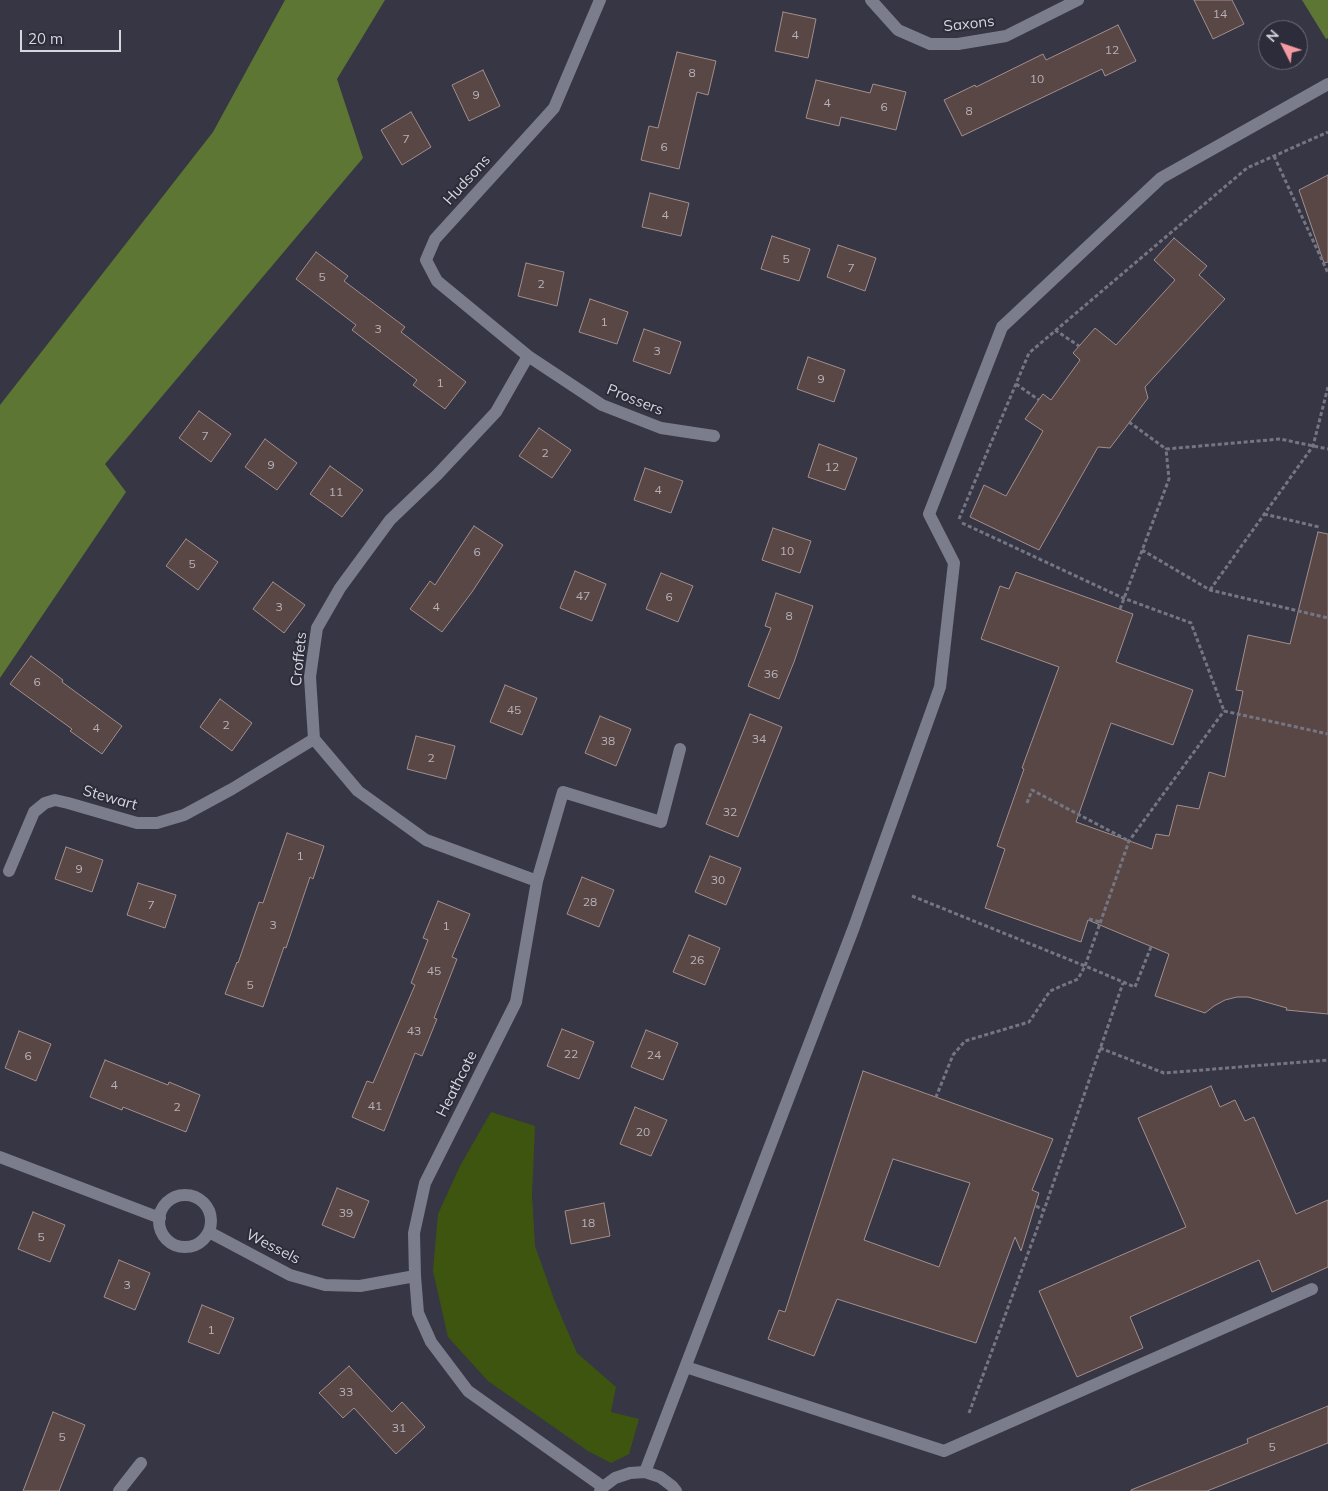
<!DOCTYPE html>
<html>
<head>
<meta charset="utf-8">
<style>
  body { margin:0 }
  #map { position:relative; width:1328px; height:1491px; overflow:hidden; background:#363644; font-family:Mulish,sans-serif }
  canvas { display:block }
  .north { position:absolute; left:1258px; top:20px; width:50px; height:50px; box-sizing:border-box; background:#2c2c3a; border:1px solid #70707c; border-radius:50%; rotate:311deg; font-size:14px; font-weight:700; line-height:20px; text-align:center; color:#d6d6df }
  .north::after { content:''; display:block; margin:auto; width:18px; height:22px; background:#f49aa2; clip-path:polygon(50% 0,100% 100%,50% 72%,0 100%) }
  .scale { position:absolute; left:20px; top:30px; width:101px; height:22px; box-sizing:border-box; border:2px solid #d6d6df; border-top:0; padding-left:6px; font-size:15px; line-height:18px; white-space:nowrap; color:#d6d6df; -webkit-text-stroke:4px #2c2c3a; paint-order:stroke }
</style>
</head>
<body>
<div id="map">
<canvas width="1328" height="1491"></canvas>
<div class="north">N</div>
<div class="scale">20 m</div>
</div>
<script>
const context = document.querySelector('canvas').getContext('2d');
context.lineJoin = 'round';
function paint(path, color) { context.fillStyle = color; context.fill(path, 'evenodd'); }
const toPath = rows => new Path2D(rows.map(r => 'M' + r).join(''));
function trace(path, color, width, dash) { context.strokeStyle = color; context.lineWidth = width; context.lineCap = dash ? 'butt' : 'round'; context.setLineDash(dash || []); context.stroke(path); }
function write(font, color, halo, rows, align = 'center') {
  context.font = font + ' Mulish,sans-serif'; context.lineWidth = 4; context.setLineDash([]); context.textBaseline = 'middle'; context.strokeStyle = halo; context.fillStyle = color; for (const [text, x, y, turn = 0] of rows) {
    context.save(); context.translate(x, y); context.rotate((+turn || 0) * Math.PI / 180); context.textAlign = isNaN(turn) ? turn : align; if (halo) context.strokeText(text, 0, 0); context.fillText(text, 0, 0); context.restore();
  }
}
const green = toPath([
  [491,1112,535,1126,532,1195,535,1246,555,1302,577,1353,616,1387,611,1412,639,1419,629,1454,611,1463,588,1451,488,1381,448,1337,433,1271,438,1214,460,1166]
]);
const forest = toPath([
  [285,0,385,0,337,79,363,158,105,464,126,492,0,678,0,405,213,132],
  [1302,0,1328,0,1328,38,1326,39]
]);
const building = toPath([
  [1194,0,1232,0,1244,24,1213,39,1194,0],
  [783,12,816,19,808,58,775,51,783,12],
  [1118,25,1136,61,1105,76,1102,69,962,136,944,100,975,85,976,87,1043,54,1046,60,1118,25],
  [677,52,716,61,708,95,697,92,679,169,641,160,649,126,658,128,677,52],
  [483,70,500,106,469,121,452,85,483,70],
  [816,80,870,93,873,84,906,92,896,130,841,117,839,126,806,118,816,80],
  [411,112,431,147,402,165,381,130,411,112],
  [1328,175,1328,262,1324,263,1299,190,1328,175],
  [650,193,689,203,681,236,642,227,650,193],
  [772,236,810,249,799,281,761,269,772,236],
  [1174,238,1207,266,1199,275,1225,299,1145,387,1148,398,1110,448,1098,447,1039,550,970,517,984,485,1006,496,1043,431,1025,419,1043,394,1051,400,1080,360,1073,353,1095,328,1116,345,1175,280,1154,260,1174,238],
  [838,245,876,258,865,291,827,277,838,245],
  [316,252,348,276,344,281,405,327,401,332,466,382,445,409,413,385,417,380,352,330,356,325,296,279,316,252],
  [526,263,564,272,557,306,518,296,526,263],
  [590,299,628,312,617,344,579,332,590,299],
  [644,329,681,342,670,374,633,361,644,329],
  [808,357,845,370,834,402,797,389,808,357],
  [199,411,231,434,211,462,179,438,199,411],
  [539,428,571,450,552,478,519,456,539,428],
  [265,439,297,463,277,490,245,467,265,439],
  [819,444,857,458,845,490,808,477,819,444],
  [330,466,363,490,342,517,310,494,330,466],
  [645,468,683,481,671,513,634,500,645,468],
  [474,526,503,545,472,592,442,632,410,609,430,581,435,585,474,526],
  [773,528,811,541,800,573,762,560,773,528],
  [1318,532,1328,534,1328,1014,1286,1010,1287,1008,1248,997,1237,997,1225,1000,1214,1006,1205,1013,1155,996,1169,954,1088,920,1081,942,985,908,1005,849,997,846,1024,769,1022,768,1059,667,981,639,1000,586,1009,589,1016,572,1133,614,1116,662,1193,690,1173,745,1111,723,1076,822,1152,849,1156,834,1169,836,1177,805,1199,809,1209,772,1225,777,1243,691,1236,690,1248,635,1290,644,1318,532],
  [186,539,218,562,198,590,166,566,186,539],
  [575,571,606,584,592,621,560,608,575,571],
  [661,573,693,586,678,622,646,609,661,573],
  [273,582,305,605,284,633,253,609,273,582],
  [776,593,813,606,794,662,779,699,748,686,771,628,765,626,776,593],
  [31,656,63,680,62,682,122,726,102,754,70,731,72,729,10,684,31,656],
  [505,685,537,698,522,735,490,722,505,685],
  [220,699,252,723,232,751,200,727,220,699],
  [750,714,782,727,738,837,706,824,750,714],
  [600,716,631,729,616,766,585,753,600,716],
  [416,736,455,746,446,779,407,769,416,736],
  [287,833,324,846,313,879,310,877,286,948,284,947,263,1007,225,994,237,962,238,963,259,902,263,903,287,833],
  [66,847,103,860,92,892,55,879,66,847],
  [710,856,741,868,726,905,695,892,710,856],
  [582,877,614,890,599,927,567,914,582,877],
  [138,883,176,895,165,928,127,915,138,883],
  [438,901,470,914,452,957,457,959,434,1018,437,1019,422,1056,415,1053,384,1131,352,1117,367,1081,373,1083,415,985,411,983,428,940,423,938,438,901],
  [689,935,720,948,705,985,673,972,689,935],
  [562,1029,594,1042,579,1079,547,1066,562,1029],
  [646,1030,678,1043,663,1080,631,1067,646,1030],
  [19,1031,51,1044,36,1081,5,1068,19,1031],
  [105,1060,168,1085,169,1082,200,1095,186,1132,123,1107,122,1110,90,1097,105,1060],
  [863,1071,1053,1139,1032,1190,1039,1193,1021,1251,1015,1237,976,1343,837,1299,814,1356,768,1339,779,1310,785,1312,863,1071],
  [893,1159,970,1183,939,1267,864,1240,893,1159],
  [1211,1086,1220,1107,1235,1100,1245,1121,1254,1117,1296,1214,1328,1200,1328,1267,1272,1292,1259,1260,1130,1317,1143,1348,1077,1377,1039,1291,1186,1227,1138,1118,1211,1086],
  [635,1107,667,1120,651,1156,620,1144,635,1107],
  [337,1188,369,1201,354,1238,322,1225,337,1188],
  [604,1203,610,1236,571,1244,565,1211,604,1203],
  [33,1212,65,1225,50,1262,18,1249,33,1212],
  [119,1260,150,1273,135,1310,104,1297,119,1260],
  [202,1305,234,1318,219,1354,188,1342,202,1305],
  [349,1366,392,1412,402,1402,425,1427,396,1454,354,1408,343,1418,319,1393,349,1366],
  [1328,1406,1328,1443,1207,1491,1131,1491,1131,1490,1248,1443,1247,1439,1328,1406],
  [53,1412,85,1425,59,1491,23,1491,53,1412]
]);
const path = toPath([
  [1274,156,1328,273],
  [1055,330,1079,346],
  [1016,384,1039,400],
  [1129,422,1166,449],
  [1264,514,1319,527],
  [959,519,1029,353,1247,168,1328,132],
  [962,523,1123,598,1191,623,1224,711],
  [1142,550,1210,590,1328,618],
  [1210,590,1313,446,1328,387],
  [1120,609,1169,479,1166,449,1280,439,1328,449],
  [1224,711,1328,734],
  [1027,803,1032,790,1129,841],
  [912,896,1085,966,1078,979,1050,991,1029,1022,965,1041,953,1055,936,1097],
  [1089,919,1100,922],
  [1151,947,1135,987,1085,966,1129,841,1224,711],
  [1100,1048,1164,1073,1328,1060],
  [1036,1206,1044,1210,1123,983],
  [969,1413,1044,1210]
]);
const service = toPath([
  [686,1367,944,1451,1312,1289],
  [645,1472,854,927,940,687,954,563,929,514,1002,327,1161,178,1328,84]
]);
const minor = toPath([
  [600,0,554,108,435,239,426,260,437,281,528,356,602,405,661,428,714,436],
  [871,0,898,30,930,44,958,44,1006,36,1078,0],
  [528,356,496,412,437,475,390,520,340,588,317,628,310,677,314,739,358,791,426,840,537,881],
  [9,871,34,812,45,803,55,800,68,803,137,823,157,823,184,815,232,789,314,739],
  [0,1157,160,1218],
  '159 1221a26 26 0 1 1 52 0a26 26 0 1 1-52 0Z',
  [209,1232,290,1275,325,1285,360,1286,415,1276],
  [603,1487,468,1391,431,1342,418,1313,415,1276,414,1233,425,1183,516,1002,537,881,563,792,661,822,680,749],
  [119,1491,141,1463],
  [600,1491,603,1487,615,1478,630,1473,645,1472,660,1477,672,1486,676,1491]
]);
const numberNames = [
  ["14",1220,14],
  ["4",795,35],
  ["12",1112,50],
  ["8",692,73],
  ["10",1037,79],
  ["9",476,95],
  ["4",827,103],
  ["6",884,107],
  ["8",969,111],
  ["7",406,139],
  ["6",664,147],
  ["4",665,215],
  ["5",786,259],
  ["7",851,268],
  ["5",322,277],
  ["2",541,284],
  ["1",604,322],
  ["3",378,329],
  ["3",657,351],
  ["9",821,379],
  ["1",440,383],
  ["7",205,436],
  ["2",545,453],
  ["9",271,465],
  ["12",832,467],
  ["4",658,490],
  ["11",336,492],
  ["10",787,551],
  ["6",477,552],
  ["5",192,564],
  ["47",583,596],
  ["6",669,597],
  ["3",279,607],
  ["4",436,607],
  ["8",789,616],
  ["36",771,674],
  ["6",37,682],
  ["45",514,710],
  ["2",226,725],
  ["4",96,728],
  ["34",759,739],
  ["38",608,741],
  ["2",431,758],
  ["32",730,812],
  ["1",300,856],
  ["9",79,869],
  ["30",718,880],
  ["28",590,902],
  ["7",151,905],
  ["3",273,925],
  ["1",446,926],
  ["26",697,960],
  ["45",434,971],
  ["5",250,985],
  ["43",414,1031],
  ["22",571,1054],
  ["24",654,1055],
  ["6",28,1056],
  ["4",114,1085],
  ["41",375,1106],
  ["2",177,1107],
  ["20",643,1132],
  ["39",346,1213],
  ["18",588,1223],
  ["5",41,1237],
  ["3",127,1285],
  ["1",211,1330],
  ["33",346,1392],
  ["31",399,1428],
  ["5",62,1437],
  ["5",1272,1447]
];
const streetNames = [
  ["Saxons",969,24,-6],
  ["Hudsons",467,180,-48],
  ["Prossers",635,400,22],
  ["Croffets",299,659,-84],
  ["Stewart",110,798,16],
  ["Heathcote",457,1084,-63],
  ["Wessels",273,1247,27]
];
paint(green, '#3e5510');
paint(forest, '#5d7633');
paint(building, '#594746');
trace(building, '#a28e8d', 1);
trace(path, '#767682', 3, [4, 2.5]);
trace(service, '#7b7c8c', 12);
trace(minor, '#7b7c8c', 12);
write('12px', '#b7b2b9', null, numberNames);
write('15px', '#d6d6df', '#2c2c3a', streetNames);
</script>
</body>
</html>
